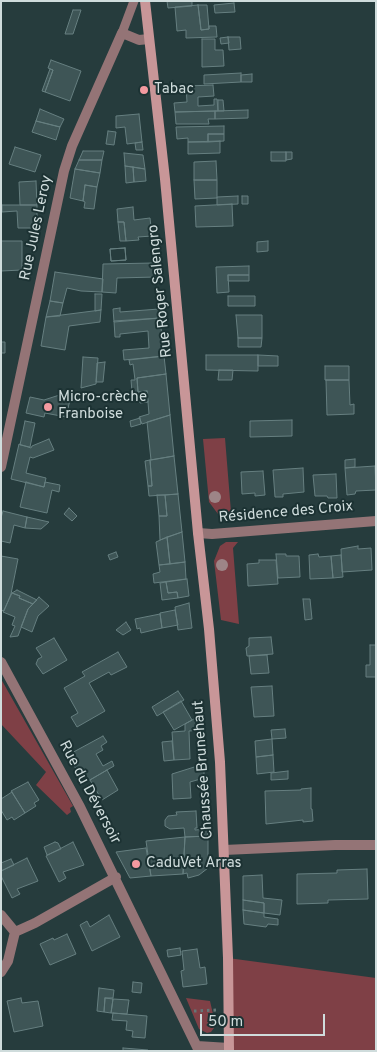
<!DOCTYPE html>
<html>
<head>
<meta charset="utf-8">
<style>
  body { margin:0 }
  #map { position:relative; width:377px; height:1052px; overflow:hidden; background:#263c3d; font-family:Overpass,sans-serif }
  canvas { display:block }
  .frame { position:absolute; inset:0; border:2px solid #cfdcdc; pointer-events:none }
  .scale { position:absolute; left:200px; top:1014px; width:125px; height:22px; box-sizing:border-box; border:2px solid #cfdcdc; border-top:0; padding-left:6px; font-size:15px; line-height:18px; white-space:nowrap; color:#cfdcdc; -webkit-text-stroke:4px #1c3233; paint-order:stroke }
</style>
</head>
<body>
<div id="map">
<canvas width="377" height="1052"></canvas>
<div class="frame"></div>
<div class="scale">50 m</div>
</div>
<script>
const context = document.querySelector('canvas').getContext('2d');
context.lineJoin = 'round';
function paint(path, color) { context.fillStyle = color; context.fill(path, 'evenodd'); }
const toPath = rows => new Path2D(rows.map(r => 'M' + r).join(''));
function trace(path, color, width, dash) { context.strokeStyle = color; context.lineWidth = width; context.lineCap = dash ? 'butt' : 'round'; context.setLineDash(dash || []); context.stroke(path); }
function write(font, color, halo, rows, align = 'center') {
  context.font = font + ' Overpass,sans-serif'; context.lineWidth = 4; context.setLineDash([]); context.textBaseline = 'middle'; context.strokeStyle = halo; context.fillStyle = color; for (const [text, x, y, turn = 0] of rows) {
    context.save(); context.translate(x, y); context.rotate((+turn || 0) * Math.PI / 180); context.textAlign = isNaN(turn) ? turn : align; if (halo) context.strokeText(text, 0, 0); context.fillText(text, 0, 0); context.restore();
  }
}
const green = toPath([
  [225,438,231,512,237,519,227,521,218,514,209,502,203,439],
  [226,542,238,542,233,548,239,624,221,620,214,561,220,546],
  [1,679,73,806,70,808,71,812,67,815,36,785,46,772,1,724],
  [228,958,376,978,376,1051,229,1051],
  [186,998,210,1001,215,1023,214,1028,211,1032,207,1033,199,1029]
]);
const building = toPath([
  [167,1,192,1,192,6,168,8,167,1],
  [234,3,235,12,215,13,214,5,234,3],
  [198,5,207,5,209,29,201,30,198,5],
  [198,5,201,30,209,29,209,26,216,26,217,37,186,38,186,30,177,31,175,7,198,5],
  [73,10,81,10,73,34,65,34,73,10],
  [228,37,229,43,221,44,220,38,228,37],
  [228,37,240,37,241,49,229,50,228,37],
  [202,39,215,39,215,50,223,50,224,66,202,67,202,39],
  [51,60,81,71,70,101,45,92,53,70,48,68,51,60],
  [50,69,53,70,45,92,42,91,50,69],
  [241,73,241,82,204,84,204,75,241,73],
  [252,74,252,82,241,82,241,75,252,74],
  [213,85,214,96,198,97,198,106,214,105,214,99,217,99,218,111,175,112,174,103,187,102,186,86,213,85],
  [218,100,223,100,224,111,218,111,218,100],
  [40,109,64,119,60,127,36,121,40,109],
  [248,110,248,118,215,119,215,111,248,110],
  [215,111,215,119,208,119,209,124,176,124,175,112,215,111],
  [139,114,142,142,127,144,125,127,116,128,116,116,139,114],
  [36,121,60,127,56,140,32,132,36,121],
  [224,126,224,134,208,134,208,142,188,142,188,138,177,139,176,127,224,126],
  [108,131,116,132,114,145,106,144,108,131],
  [208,134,224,134,224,141,208,142,208,134],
  [220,141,220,153,188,154,188,142,220,141],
  [142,142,143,150,136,150,135,143,142,142],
  [15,147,41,155,35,172,9,164,15,147],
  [83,151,104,151,102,160,79,160,83,151],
  [271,152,286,152,286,161,271,161,271,152],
  [286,152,292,152,292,159,286,160,286,152],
  [124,153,143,155,145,169,125,166,124,153],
  [79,160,102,160,100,173,75,169,79,160],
  [216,161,217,180,194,180,194,162,216,161],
  [125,166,133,167,134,182,126,183,125,166],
  [133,167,145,169,146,181,134,182,133,167],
  [75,169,100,173,97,187,85,185,83,201,70,198,75,169],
  [194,180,217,180,217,198,195,199,194,180],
  [36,181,37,205,20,205,19,182,36,181],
  [85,185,97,187,94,209,84,208,85,202,83,201,85,185],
  [238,196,238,204,217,205,217,197,238,196],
  [242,196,248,196,248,204,242,204,242,196],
  [232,204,233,226,196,227,195,206,232,204],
  [2,205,37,205,37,220,34,220,34,228,18,228,17,211,2,212,2,205],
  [133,207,134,220,150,218,152,236,138,237,139,240,126,241,124,222,118,222,117,209,133,207],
  [118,222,124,222,126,241,120,241,118,222],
  [1,241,22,241,22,270,1,271,1,241],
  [268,241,268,251,257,252,257,242,268,241],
  [125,248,126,260,111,261,110,249,125,248],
  [125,248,126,260,111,261,110,249,125,248],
  [154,263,156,277,117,278,116,293,102,292,103,264,154,263],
  [249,266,249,275,228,275,229,292,217,293,216,267,249,266],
  [55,272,103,279,102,292,81,291,67,288,63,303,50,301,55,272],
  [228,275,249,275,249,281,228,281,228,275],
  [95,294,102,294,101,310,95,311,95,294],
  [228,296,255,296,255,306,228,306,228,296],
  [50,301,63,303,60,316,46,317,50,301],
  [120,308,120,312,159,309,160,318,114,322,113,309,120,308],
  [101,310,100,322,69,326,65,350,41,346,46,317,101,310],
  [236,315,262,315,262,338,238,338,236,315],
  [160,318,164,356,124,360,123,350,149,348,148,331,120,334,120,337,115,337,114,321,160,318],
  [238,338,262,338,261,347,238,347,238,338],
  [1,342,5,342,5,353,1,353,1,342],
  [206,355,258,355,258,371,206,370,206,355],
  [258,355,278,356,278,366,258,366,258,355],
  [164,356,166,374,137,378,138,392,132,392,131,380,135,380,133,364,130,365,129,360,164,356],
  [83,357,98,358,96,384,81,388,83,357],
  [105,362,103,382,96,382,97,363,105,362],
  [325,366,349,366,349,380,325,380,325,366],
  [219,370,233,370,232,380,218,380,219,370],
  [166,374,170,415,142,424,139,417,149,414,147,391,138,392,137,378,166,374],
  [326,380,349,380,350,405,354,404,354,414,327,415,326,380],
  [72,391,66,417,45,413,44,417,26,413,30,397,44,400,72,391],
  [147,391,148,402,140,403,138,392,147,391],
  [170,415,174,456,151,460,147,422,170,415],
  [140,418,141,424,131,427,130,421,140,418],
  [292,420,292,436,250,437,250,421,292,420],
  [25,421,35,423,30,447,20,445,25,421],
  [49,439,54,450,33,458,30,457,26,473,46,478,44,487,11,479,19,444,31,448,32,446,49,439],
  [174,456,178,494,149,496,148,486,152,486,150,460,174,456],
  [355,459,355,467,345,468,345,460,355,459],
  [150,460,152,486,148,486,145,461,150,460],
  [375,466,376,490,356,491,355,494,347,495,345,468,375,466],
  [303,468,304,492,283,494,283,497,275,497,273,470,303,468],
  [263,471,265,495,255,496,255,493,242,494,241,472,263,471],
  [336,474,337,498,328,498,327,496,315,496,313,475,336,474],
  [26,482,44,487,45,482,60,485,59,492,52,490,47,513,20,507,26,482],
  [178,494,182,532,160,540,159,516,167,516,165,495,178,494],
  [157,495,165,495,167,516,159,516,157,495],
  [69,508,77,516,72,521,64,514,69,508],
  [3,511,27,517,25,528,14,525,10,543,1,541,1,518,3,511],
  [27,517,49,522,41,529,25,528,27,517],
  [182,532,185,562,170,564,167,537,182,532],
  [167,537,170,564,159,565,156,542,167,537],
  [358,546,358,549,371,548,372,570,342,572,341,549,358,546],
  [116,552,118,557,110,560,108,555,116,552],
  [276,554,286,554,286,556,299,556,300,577,278,578,276,554],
  [318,554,319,557,331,556,333,578,310,579,309,555,318,554],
  [341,555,343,577,333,578,331,556,341,555],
  [1,556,18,559,11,594,4,611,1,610,1,556],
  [259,560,276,560,278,584,248,586,247,564,259,563,259,560],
  [185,562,186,579,154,583,153,574,160,572,159,565,185,562],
  [187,579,189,596,178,598,177,592,168,593,166,582,187,579],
  [166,582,168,593,177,592,178,598,162,600,160,583,166,582],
  [17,590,37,600,33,604,19,598,20,596,12,593,17,590],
  [12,593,20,596,19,598,33,604,28,609,18,636,10,637,15,626,12,625,15,617,3,612,12,593],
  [39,597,49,606,38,616,32,632,21,627,28,609,39,597],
  [303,599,310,599,312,619,305,620,303,599],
  [189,603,192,628,178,630,175,607,189,603],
  [175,610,178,625,162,628,160,613,175,610],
  [160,614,162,628,141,633,140,628,137,629,135,619,160,614],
  [126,622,131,630,123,635,116,630,126,622],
  [271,637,273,654,247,656,246,648,249,646,249,638,271,637],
  [54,638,67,660,43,674,36,664,38,659,42,657,36,648,54,638],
  [370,645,376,645,376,677,366,677,366,665,370,665,370,645],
  [118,652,127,667,111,675,109,672,89,683,105,711,77,727,71,717,78,713,64,688,85,676,82,672,118,652],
  [267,655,269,673,251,674,249,656,267,655],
  [272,686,274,716,254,717,251,687,272,686],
  [178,691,184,700,157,716,152,707,178,691],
  [181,701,192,720,174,730,163,712,181,701],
  [201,715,202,730,189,731,190,759,174,760,172,732,185,731,185,724,201,715],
  [285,729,286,738,272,739,271,730,285,729],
  [103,736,107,742,101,746,103,750,96,754,103,766,112,761,114,766,81,785,77,778,80,776,68,755,103,736],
  [272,739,273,755,256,757,255,741,272,739],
  [172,741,174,760,164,761,162,742,172,741],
  [273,755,274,772,257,774,256,757,273,755],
  [204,764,204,778,190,782,191,798,173,799,172,774,204,764],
  [107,770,118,790,102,800,90,780,107,770],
  [288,771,288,779,271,780,271,773,288,771],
  [28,782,39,800,34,803,36,806,25,813,11,791,28,782],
  [311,788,311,809,312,809,313,821,303,822,303,820,266,824,265,791,301,790,301,789,311,788],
  [12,792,25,813,14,820,12,817,7,820,1,810,1,799,12,792],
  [196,811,197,828,195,828,195,830,207,829,208,836,185,837,184,828,170,829,165,826,165,820,168,816,177,815,176,812,196,811],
  [208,836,208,868,199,875,188,878,187,873,183,874,185,837,208,836],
  [185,837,183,874,151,876,146,841,185,837],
  [55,842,58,843,61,849,47,855,44,847,55,842],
  [73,842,84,865,63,872,66,878,59,882,46,856,73,842],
  [146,848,151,876,130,878,116,852,146,848],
  [27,858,38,881,17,889,20,894,12,898,1,876,1,871,27,858],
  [11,859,14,865,1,871,1,863,11,859],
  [367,869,368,899,328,900,328,903,297,904,297,874,337,873,337,870,367,869],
  [262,875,263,898,282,900,280,915,264,913,264,903,243,900,243,876,262,875],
  [243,900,264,903,264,913,243,910,243,900],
  [243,910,264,913,264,917,278,919,278,925,268,924,266,927,244,924,243,910],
  [109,915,120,937,92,951,80,925,87,921,90,927,109,915],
  [67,934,76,954,50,965,40,944,53,938,54,940,67,934],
  [180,948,181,955,168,957,167,950,180,948],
  [197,949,200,968,205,967,207,984,183,987,181,971,184,970,182,951,197,949],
  [133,982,142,983,141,993,132,992,133,982],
  [99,988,114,990,113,998,105,998,104,1012,97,1011,99,988],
  [21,998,22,1003,38,1001,43,1026,14,1032,7,1001,21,998],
  [105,998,113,999,111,1013,104,1012,105,998],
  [113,999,129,1000,127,1014,111,1013,113,999],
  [113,1013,147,1016,145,1038,132,1037,133,1031,126,1030,127,1021,112,1020,113,1013],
  [123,1048,148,1050,148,1051,123,1051,123,1048]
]);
const path = toPath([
  [194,1011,217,1010]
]);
const service = toPath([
  [122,33,134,1]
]);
const minor = toPath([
  [1,467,64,171,72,146,122,33,139,40,149,39],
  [198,533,212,534,376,521],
  [1,662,80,807,199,1051],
  [224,850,335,845,376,845],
  [1,915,15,932],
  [15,932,35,923,116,877],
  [1,972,8,961,15,932],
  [197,1046,229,1048]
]);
const secondary = toPath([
  [145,1,165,179,198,533,209,629,220,762,228,958,229,1051]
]);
const trees = [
  [215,497],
  [222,565]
];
const markers = [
  [144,90,5,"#f49aa0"],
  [48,407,5,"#f49aa0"],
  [136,864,5,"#f49aa0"]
];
const poiNames = [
  ["Tabac",154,90],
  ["Micro-crèche",58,398],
  ["Franboise",58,415],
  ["CaduVet Arras",146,864]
];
const streetNames = [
  ["Rue Jules Leroy",37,228,-78],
  ["Rue Roger Salengro",161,291,-96],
  ["Résidence des Croix",286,513,-5],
  ["Chaussée Brunehaut",204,770,-94],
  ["Rue du Déversoir",89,793,62]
];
paint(green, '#7f4046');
paint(building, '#3e5556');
trace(building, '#667f80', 1);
trace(path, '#647777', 3, [2.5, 4]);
trace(service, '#947476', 9);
trace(minor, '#947476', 10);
trace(secondary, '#c89698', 10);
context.fillStyle = '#9d8587';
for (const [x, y] of trees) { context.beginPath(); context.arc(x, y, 6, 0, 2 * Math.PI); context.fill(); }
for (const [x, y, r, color] of markers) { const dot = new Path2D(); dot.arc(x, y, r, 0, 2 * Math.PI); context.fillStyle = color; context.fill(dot); trace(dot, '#1c3233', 2); }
write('15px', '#cfdcdc', '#1c3233', poiNames, 'left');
write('15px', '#cfdcdc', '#1c3233', streetNames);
</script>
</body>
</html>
